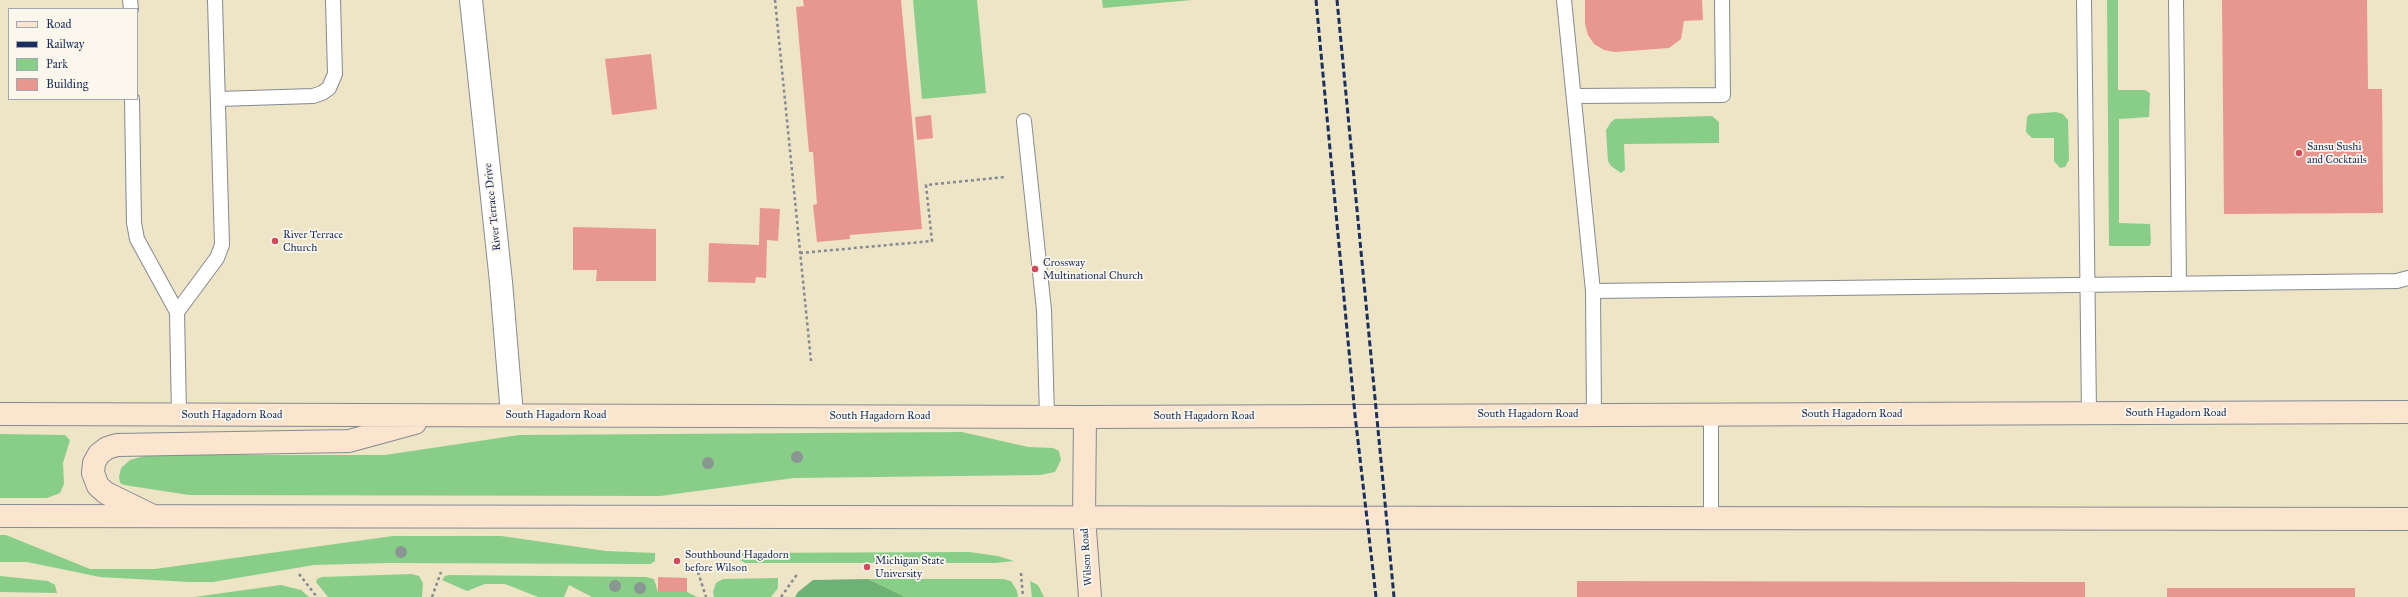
<!DOCTYPE html>
<html>
<head>
<meta charset="utf-8">
<style>
  body { margin:0 }
  #map { position:relative; width:2408px; height:597px; overflow:hidden; background:#eee4c6; font-family:"IM FELL Great Primer",serif }
  canvas { display:block }
  .legend { position:absolute; left:8px; top:8px; width:130px; height:92px; box-sizing:border-box; background:#fbf7ec; border:1px solid #a1a7b3; margin:0; padding:5px 7px; list-style:none; font-size:12px; color:#1b2f5e }
  .legend li { display:flex; align-items:center; gap:8px; height:20px }
  .legend b { width:20px; border:1px solid #a1a7b3 }
</style>
</head>
<body>
<div id="map">
<canvas width="2408" height="597"></canvas>
<ul class="legend">
<li><b style="height:5px;background:#fce5cf"></b>Road</li>
<li><b style="height:5px;background:#1b2f5e"></b>Railway</li>
<li><b style="height:11px;background:#89ce88"></b>Park</li>
<li><b style="height:11px;background:#e8978f"></b>Building</li>
</ul>
</div>
<script>
const context = document.querySelector('canvas').getContext('2d');
context.lineJoin = 'round';
function paint(path, color) { context.fillStyle = color; context.fill(path, 'evenodd'); }
const toPath = rows => new Path2D(rows.map(r => 'M' + r).join(''));
function trace(path, color, width, dash) { context.strokeStyle = color; context.lineWidth = width; context.lineCap = dash ? 'butt' : 'round'; context.setLineDash(dash || []); context.stroke(path); }
function write(font, color, halo, rows, align = 'center') {
  context.font = font + ' "IM FELL Great Primer",serif'; context.lineWidth = 3.5; context.setLineDash([]); context.textBaseline = 'middle'; context.strokeStyle = halo; context.fillStyle = color; for (const [text, x, y, turn = 0] of rows) {
    context.save(); context.translate(x, y); context.rotate((+turn || 0) * Math.PI / 180); context.textAlign = isNaN(turn) ? turn : align; if (halo) context.strokeText(text, 0, 0); context.fillText(text, 0, 0); context.restore();
  }
}
const green = toPath([
  [913,0,977,0,986,93,922,99],
  [1102,0,1192,0,1103,8],
  [2107,0,2118,0,2118,90,2145,90,2150,93,2149,117,2119,119,2119,223,2150,224,2151,243,2149,246,2109,246],
  [2056,112,2063,114,2068,120,2069,160,2065,167,2060,168,2054,161,2054,138,2032,138,2026,132,2027,117,2030,114],
  [1712,116,1719,122,1719,143,1624,144,1625,170,1621,173,1611,166,1608,161,1606,130,1611,122,1615,119],
  [962,432,1028,447,1053,448,1059,451,1061,460,1055,472,1040,475,794,478,660,496,189,495,124,485,120,483,119,477,121,468,130,460,148,455,385,455,519,435],
  [0,434,65,435,70,440,63,463,64,484,60,493,47,498,0,498],
  [0,535,6,535,90,569,155,569,393,536,501,536,606,551,655,553,655,561,650,564,387,563,314,565,213,582,189,582,100,577,27,562,0,562],
  [969,552,998,556,1014,561,996,563,745,563,738,559,737,553],
  [412,574,419,576,423,583,422,597,328,597,316,582,317,579,322,577],
  [449,575,646,577,654,579,658,592,687,592,697,597,592,597,569,585,564,597,538,597,505,584,485,584,467,591,442,580,445,576],
  [0,576,48,581,55,585,57,593,0,592],
  [778,578,778,588,771,597,714,597,713,592,716,583,723,579],
  [868,579,1003,579,1011,581,1017,591,1018,597,905,597],
  [1030,581,1038,585,1044,597,1032,597],
  [281,585,301,590,309,597,194,597]
]);
const forest = toPath([
  [868,579,905,597,795,597,798,592,813,580]
]);
const building = toPath([
  [803,0,901,0,922,229,850,235,850,239,817,242,813,205,817,204,813,152,809,152,796,7,804,6],
  [1585,0,1702,0,1703,20,1684,21,1681,39,1669,48,1615,52,1604,50,1594,44,1588,35,1585,24],
  [2222,0,2367,0,2368,89,2382,89,2383,213,2224,214],
  [651,54,657,109,612,115,605,59],
  [931,115,933,138,917,140,915,117],
  [760,208,780,209,778,241,767,240,766,278,756,277,755,283,708,282,709,243,759,245],
  [573,227,656,229,656,281,596,281,597,270,573,270],
  [658,577,687,578,687,592,658,592],
  [1577,581,2085,582,2085,597,1577,597],
  [2167,588,2355,588,2355,597,2167,597]
]);
const path = toPath([
  [775,0,811,361],
  [800,253,932,241,926,185,1005,177],
  [698,572,706,597],
  [1021,573,1023,597],
  [299,574,317,597],
  [432,597,441,572],
  [781,597,798,573]
]);
const lane = toPath([
  [130,0,131,9],
  [1564,0,1593,291,1594,414],
  [2084,0,2089,413],
  [2176,0,2179,284],
  [1574,96,1723,95,1722,0],
  [132,99,134,223,137,239,177,312,179,415],
  [218,99,313,96,322,93,329,88,335,74,333,0],
  [1024,121,1044,310,1047,416],
  [1593,291,2397,281,2408,278],
  [177,312,217,258,222,245,215,0],
  [1711,414,1711,518]
]);
const street = toPath([
  [471,0,501,282,512,415]
]);
const secondary = toPath([
  [0,414,1085,417,2408,412],
  [1085,417,1084,517,1090,597],
  [151,515,106,493,98,486,93,473,94,463,99,454,107,448,117,445,349,441,415,423],
  [0,516,2408,519]
]);
const rail = toPath([
  [1316,0,1355,415,1376,597],
  [1337,0,1394,597]
]);
const trees = [
  [797,457],
  [708,463],
  [401,552],
  [615,586],
  [640,588]
];
const markers = [
  [2299,153,4,"#d1495b"],
  [275,241,4,"#d1495b"],
  [1035,269,4,"#d1495b"],
  [677,561,4,"#d1495b"],
  [867,567,4,"#d1495b"]
];
const poiNames = [
  ["Sansu Sushi",2307,147],
  ["and Cocktails",2307,160],
  ["River Terrace",283,235],
  ["Church",283,248],
  ["Crossway",1043,263],
  ["Multinational Church",1043,276],
  ["Southbound Hagadorn",685,555],
  ["before Wilson",685,568],
  ["Michigan State",875,561],
  ["University",875,574]
];
const streetNames = [
  ["River Terrace Drive",493,207,-96],
  ["South Hagadorn Road",2176,413],
  ["South Hagadorn Road",1528,414],
  ["South Hagadorn Road",1852,414],
  ["South Hagadorn Road",232,415],
  ["South Hagadorn Road",556,415],
  ["South Hagadorn Road",880,416],
  ["South Hagadorn Road",1204,416],
  ["Wilson Road",1087,557,-94]
];
paint(green, '#89ce88');
paint(forest, '#6eb174');
paint(building, '#e8978f');
trace(lane, '#848a92', 16);
trace(street, '#848a92', 24);
trace(secondary, '#848a92', 24);
trace(path, '#848a92', 2.5, [3, 3]);
trace(lane, '#fff', 14);
trace(street, '#fff', 22);
trace(secondary, '#fce5cf', 22);
trace(rail, '#1b2f5e', 3, [6, 3]);
context.fillStyle = '#899692';
for (const [x, y] of trees) { context.beginPath(); context.arc(x, y, 6, 0, 2 * Math.PI); context.fill(); }
for (const [x, y, r, color] of markers) { const dot = new Path2D(); dot.arc(x, y, r, 0, 2 * Math.PI); context.fillStyle = color; context.fill(dot); trace(dot, '#fbf7ec', 1.5); }
write('11px', '#1b2f5e', '#fbf7ec', poiNames, 'left');
write('11px', '#1b2f5e', '#fbf7ec', streetNames);
</script>
</body>
</html>
